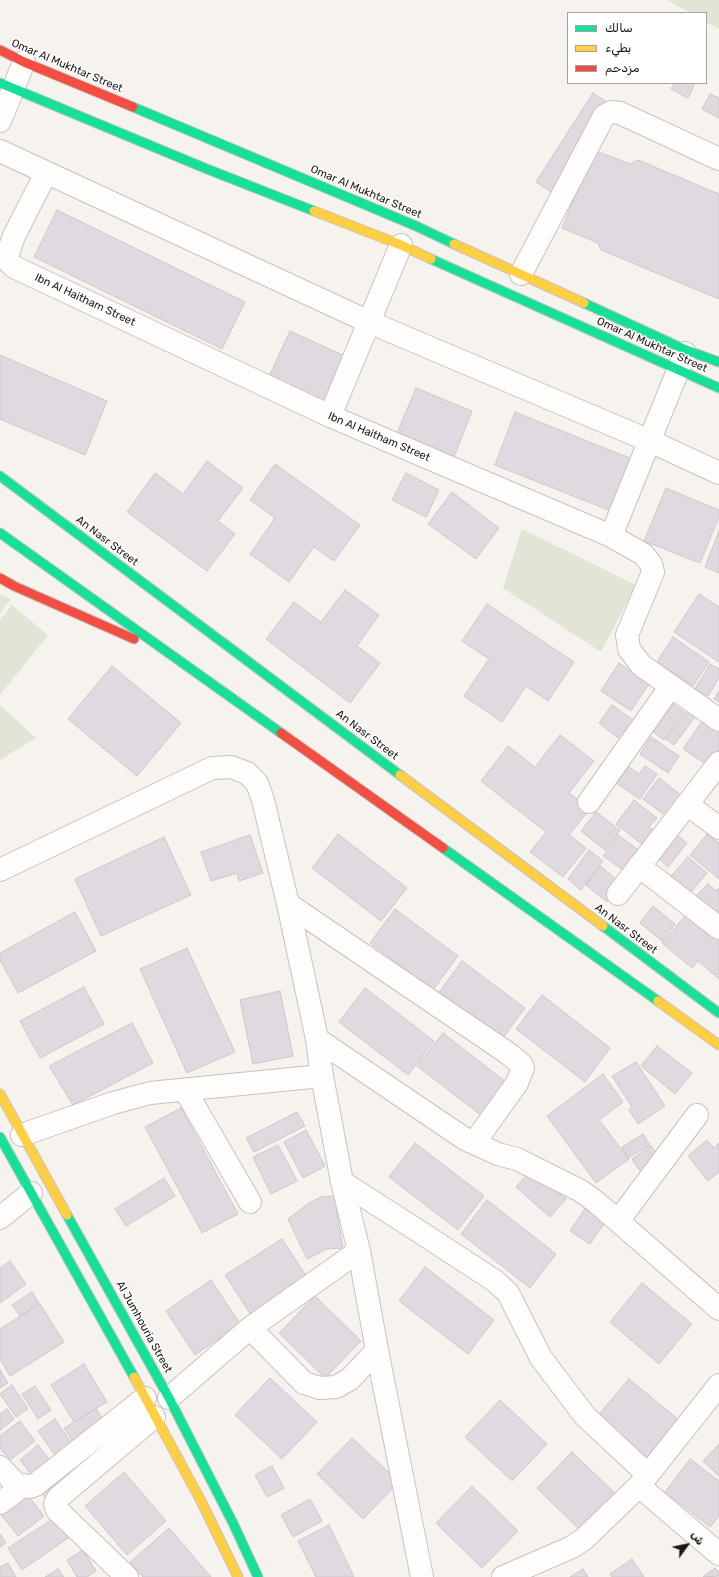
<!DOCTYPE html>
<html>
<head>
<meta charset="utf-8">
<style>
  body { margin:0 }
  #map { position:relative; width:719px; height:1577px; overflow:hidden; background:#f6f2ee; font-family:Rubik,Cairo,sans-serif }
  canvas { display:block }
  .legend { position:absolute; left:567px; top:12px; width:140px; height:72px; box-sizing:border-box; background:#fff; border:1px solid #a4a3a2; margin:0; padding:5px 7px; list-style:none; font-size:12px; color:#1b1816 }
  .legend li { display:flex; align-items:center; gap:8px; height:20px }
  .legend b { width:20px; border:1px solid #a4a3a2 }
  .north { position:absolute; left:667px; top:1525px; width:40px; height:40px; -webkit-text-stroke:3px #fff; paint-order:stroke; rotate:57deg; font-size:11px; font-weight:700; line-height:16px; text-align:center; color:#1b1816 }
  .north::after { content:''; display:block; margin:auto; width:14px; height:18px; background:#1b1816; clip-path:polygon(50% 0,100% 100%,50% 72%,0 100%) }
</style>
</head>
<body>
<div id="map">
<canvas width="719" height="1577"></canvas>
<ul class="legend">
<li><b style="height:5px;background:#16e098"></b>سالك</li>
<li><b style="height:5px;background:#ffcf43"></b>بطيء</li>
<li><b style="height:5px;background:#f24e42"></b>مزدحم</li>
</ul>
<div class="north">ش</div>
</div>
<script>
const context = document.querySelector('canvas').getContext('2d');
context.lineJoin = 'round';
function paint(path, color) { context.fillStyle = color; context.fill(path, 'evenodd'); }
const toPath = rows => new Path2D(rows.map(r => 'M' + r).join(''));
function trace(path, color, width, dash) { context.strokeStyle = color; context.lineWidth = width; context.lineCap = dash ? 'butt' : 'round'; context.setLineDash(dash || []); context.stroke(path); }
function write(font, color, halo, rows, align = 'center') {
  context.font = font + ' Rubik,sans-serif'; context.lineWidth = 3; context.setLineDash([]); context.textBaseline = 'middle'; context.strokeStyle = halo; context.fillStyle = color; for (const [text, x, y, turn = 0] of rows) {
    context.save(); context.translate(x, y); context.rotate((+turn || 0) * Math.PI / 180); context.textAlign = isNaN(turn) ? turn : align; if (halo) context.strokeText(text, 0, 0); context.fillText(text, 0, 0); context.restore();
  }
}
const green = toPath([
  [667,0,719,0,719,29,706,22,706,13,690,13],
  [522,529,636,585,601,652,503,588],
  [0,595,11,599,0,613],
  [12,605,48,635,0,695,0,620],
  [0,705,36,738,0,760]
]);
const building = toPath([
  [674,83,695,83,688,98,671,89,674,83],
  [593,93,610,104,553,193,536,182,593,93],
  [710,94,719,98,719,118,702,109,710,94],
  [594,150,630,164,638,160,719,194,719,299,601,250,598,243,562,228,594,150],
  [57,210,245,302,222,349,34,257,57,210],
  [290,331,347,357,324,409,266,383,290,331],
  [0,355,107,401,85,455,0,419,0,355],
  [416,388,472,411,452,462,395,438,416,388],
  [515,412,632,459,611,511,495,465,515,412],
  [207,461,243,488,218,521,235,534,207,571,127,512,155,473,183,494,207,461],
  [275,464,360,525,334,561,314,547,289,582,250,554,275,518,250,500,275,464],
  [406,473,439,490,426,517,392,500,406,473],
  [666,488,719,510,719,517,700,563,644,541,666,488],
  [452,492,499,528,476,559,428,524,452,492],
  [719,531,719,573,705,567,719,531],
  [345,590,379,615,357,646,380,663,350,703,266,639,294,602,321,622,345,590],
  [699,594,719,607,719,662,674,632,699,594],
  [487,604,574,662,548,701,526,686,502,722,464,696,489,659,462,641,487,604],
  [673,637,709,662,693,686,657,662,673,637],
  [619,663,649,684,631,711,601,691,619,663],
  [710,664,719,669,719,678,708,696,695,689,710,664],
  [112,666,181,723,137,776,68,719,112,666],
  [719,691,719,702,714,699,719,691],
  [665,698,684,712,664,740,645,726,665,698],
  [612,705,636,722,622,741,599,723,612,705],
  [688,710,696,716,674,745,666,739,688,710],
  [703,720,719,731,719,754,710,767,683,749,703,720],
  [560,735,594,761,569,793,590,809,569,835,586,848,563,877,530,852,546,832,481,781,508,746,535,767,560,735],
  [651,737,679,756,668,773,640,754,651,737],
  [621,761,639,774,645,766,657,774,640,799,610,779,621,761],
  [659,778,685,798,670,819,643,799,659,778],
  [634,800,657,818,649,827,658,834,647,848,616,824,634,800],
  [596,812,620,830,605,850,581,831,596,812],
  [672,831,687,843,668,867,653,854,672,831],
  [338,834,407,888,381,921,312,868,338,834],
  [707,834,719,843,719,879,690,855,707,834],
  [250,835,263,873,239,881,237,873,211,881,201,852,250,835],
  [618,835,644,854,630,875,603,856,618,835],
  [164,837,191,895,101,936,75,879,164,837],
  [589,850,603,861,581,890,568,879,589,850],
  [688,857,707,873,690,893,671,876,688,857],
  [600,866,622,884,607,902,586,885,600,866],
  [708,884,716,891,719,888,719,913,715,917,695,897,708,884],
  [653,906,675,924,662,941,640,923,653,906],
  [395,909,458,956,433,990,370,943,395,909],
  [691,909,719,937,719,979,698,961,692,968,662,943,691,909],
  [75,912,96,951,18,993,0,960,0,953,75,912],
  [187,948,235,1052,187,1073,140,969,187,948],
  [462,961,525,1008,500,1042,437,995,462,961],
  [84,987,104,1024,40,1058,20,1021,84,987],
  [365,988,434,1041,408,1075,339,1022,365,988],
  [280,991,293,1056,253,1064,240,1000,280,991],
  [542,995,610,1048,585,1082,516,1029,542,995],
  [132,1023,153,1063,73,1105,49,1066,132,1023],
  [443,1033,511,1086,486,1119,417,1066,443,1033],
  [657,1046,692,1073,675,1094,641,1066,657,1046],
  [636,1062,665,1106,638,1124,629,1110,632,1107,612,1076,636,1062],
  [603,1074,623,1102,599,1120,629,1159,596,1183,547,1116,603,1074],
  [181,1108,238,1214,202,1233,145,1127,181,1108],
  [297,1112,305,1126,254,1152,246,1138,297,1112],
  [306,1130,325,1166,303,1178,284,1142,306,1130],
  [643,1134,650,1145,628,1158,622,1147,643,1134],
  [707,1140,714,1148,719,1143,719,1172,708,1181,688,1156,707,1140],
  [415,1143,484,1196,458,1230,389,1177,415,1143],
  [278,1145,297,1181,271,1194,253,1157,278,1145],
  [651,1146,659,1158,640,1171,632,1159,651,1146],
  [532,1169,566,1199,550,1217,516,1187,532,1169],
  [164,1178,175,1196,126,1226,115,1209,164,1178],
  [334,1196,343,1248,327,1249,307,1259,288,1219,309,1203,321,1197,334,1196],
  [487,1200,556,1254,530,1288,461,1234,487,1200],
  [588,1204,608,1218,590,1244,570,1231,588,1204],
  [282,1239,310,1282,253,1318,225,1275,282,1239],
  [10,1261,26,1284,0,1303,0,1268,10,1261],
  [425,1267,494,1320,468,1354,399,1301,425,1267],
  [211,1280,240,1324,195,1355,166,1311,211,1280],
  [642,1283,692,1324,659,1364,610,1322,642,1283],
  [32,1292,39,1303,20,1316,12,1305,32,1292],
  [315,1296,361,1341,325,1378,279,1333,315,1296],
  [40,1304,64,1342,10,1376,0,1359,0,1329,40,1304],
  [84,1364,107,1402,74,1422,51,1385,84,1364],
  [0,1370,8,1383,0,1388,0,1370],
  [270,1378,317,1422,282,1459,235,1415,270,1378],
  [629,1379,679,1420,646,1459,596,1418,629,1379],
  [12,1385,28,1409,16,1417,0,1394,12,1385],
  [35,1386,51,1410,38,1419,22,1394,35,1386],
  [500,1400,547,1444,512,1481,465,1437,500,1400],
  [7,1409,14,1419,0,1430,0,1414,7,1409],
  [96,1409,108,1426,76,1447,64,1428,96,1409],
  [55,1419,75,1449,58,1460,38,1431,55,1419],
  [20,1421,35,1441,10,1460,0,1448,0,1436,20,1421],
  [352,1438,399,1482,363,1519,317,1474,352,1438],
  [719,1444,719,1476,703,1461,719,1444],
  [38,1445,53,1464,34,1478,20,1460,38,1445],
  [572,1452,619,1497,583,1533,537,1488,572,1452],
  [690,1459,719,1481,719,1516,710,1527,665,1492,690,1459],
  [272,1466,284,1488,267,1497,255,1475,272,1466],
  [124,1472,166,1521,127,1555,85,1506,124,1472],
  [50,1478,58,1490,46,1499,38,1487,50,1478],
  [472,1486,518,1531,482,1568,436,1523,472,1486],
  [26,1493,44,1516,18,1536,0,1513,26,1493],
  [310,1499,322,1521,293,1537,281,1515,310,1499],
  [54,1518,68,1538,22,1570,8,1548,54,1518],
  [329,1525,354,1577,316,1577,298,1541,329,1525],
  [169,1528,211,1577,143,1577,130,1562,169,1528],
  [0,1534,6,1543,0,1547,0,1534],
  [83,1550,96,1571,87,1577,77,1577,67,1560,83,1550],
  [632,1559,644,1577,612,1577,610,1574,632,1559],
  [8,1563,16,1577,0,1577,0,1567,8,1563],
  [715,1568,719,1573,719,1576,703,1577,715,1568],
  [58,1569,64,1577,45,1577,58,1569],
  [583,1569,588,1577,570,1577,583,1569]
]);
const street = toPath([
  [0,121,24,62],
  [0,151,369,322,650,441,719,473],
  [46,173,14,236,7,256,9,262,14,267,330,416,611,536,634,549,643,554,651,564,653,572,627,635,629,649,641,665,719,720],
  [521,274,604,116,611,112,620,113,719,159],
  [330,416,401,245],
  [611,536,685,353],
  [589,802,671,686],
  [687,804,719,828],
  [639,866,719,928],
  [0,870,212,768,231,767,247,773,257,783,263,800,288,904,317,1039,322,1076,342,1182,359,1251,377,1350,422,1577],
  [618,894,719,763],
  [288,904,509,1054,522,1065,523,1068,517,1083,474,1143],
  [317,1039,465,1139,498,1154,517,1159,581,1191,596,1202,719,1309],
  [185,1090,250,1202],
  [22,1135,113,1103,150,1093,322,1076],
  [342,1182,420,1232,495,1281,508,1293,541,1358,585,1416,648,1475],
  [0,1218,31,1193],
  [618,1221,697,1115],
  [250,1328,304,1383,320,1388,336,1387,350,1379,377,1350],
  [169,1398,250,1328,359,1251],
  [0,1467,20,1488,25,1485,30,1487,35,1485,145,1398],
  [639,1486,719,1554],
  [0,1503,20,1488],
  [127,1577,57,1510,55,1504,58,1498,154,1417],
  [503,1577,572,1547,584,1539,639,1486,719,1385]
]);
const fast = toPath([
  [0,83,207,169,314,211],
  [133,107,416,226,454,244],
  [431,259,719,388],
  [584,303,686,350,719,362],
  [0,476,400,775],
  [0,533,281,733],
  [443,848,658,1001],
  [603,926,719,1013],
  [0,1137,134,1377],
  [67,1215,169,1398,233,1523,258,1577]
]);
const slow = toPath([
  [314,211,401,245,431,259],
  [454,244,584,303],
  [400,775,603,926],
  [658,1001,719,1045],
  [0,1094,67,1215],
  [134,1377,201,1501,238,1577]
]);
const jam = toPath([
  [0,50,24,62,133,107],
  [0,578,14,586,134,639],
  [281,733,443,848]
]);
const streetNames = [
  ["Omar Al Mukhtar Street",67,66,23],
  ["Omar Al Mukhtar Street",366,192,23],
  ["Ibn Al Haitham Street",85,300,25],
  ["Omar Al Mukhtar Street",652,345,24],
  ["Ibn Al Haitham Street",379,437,23],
  ["An Nasr Street",107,541,37],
  ["An Nasr Street",367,735,37],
  ["An Nasr Street",626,929,37],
  ["Al Jumhouria Street",144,1327,61]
];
paint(green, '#e2e5d5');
paint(building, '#e0d9df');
trace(building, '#cbc9c8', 1);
trace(street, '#c6c3c0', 24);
trace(fast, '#c6c3c0', 11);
trace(slow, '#c6c3c0', 11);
trace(jam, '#c6c3c0', 11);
trace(street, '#fefdfc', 22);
trace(fast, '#16e098', 9);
trace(slow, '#ffcf43', 9);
trace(jam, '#f24e42', 9);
write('11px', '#1b1816', '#fff', streetNames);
</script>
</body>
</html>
